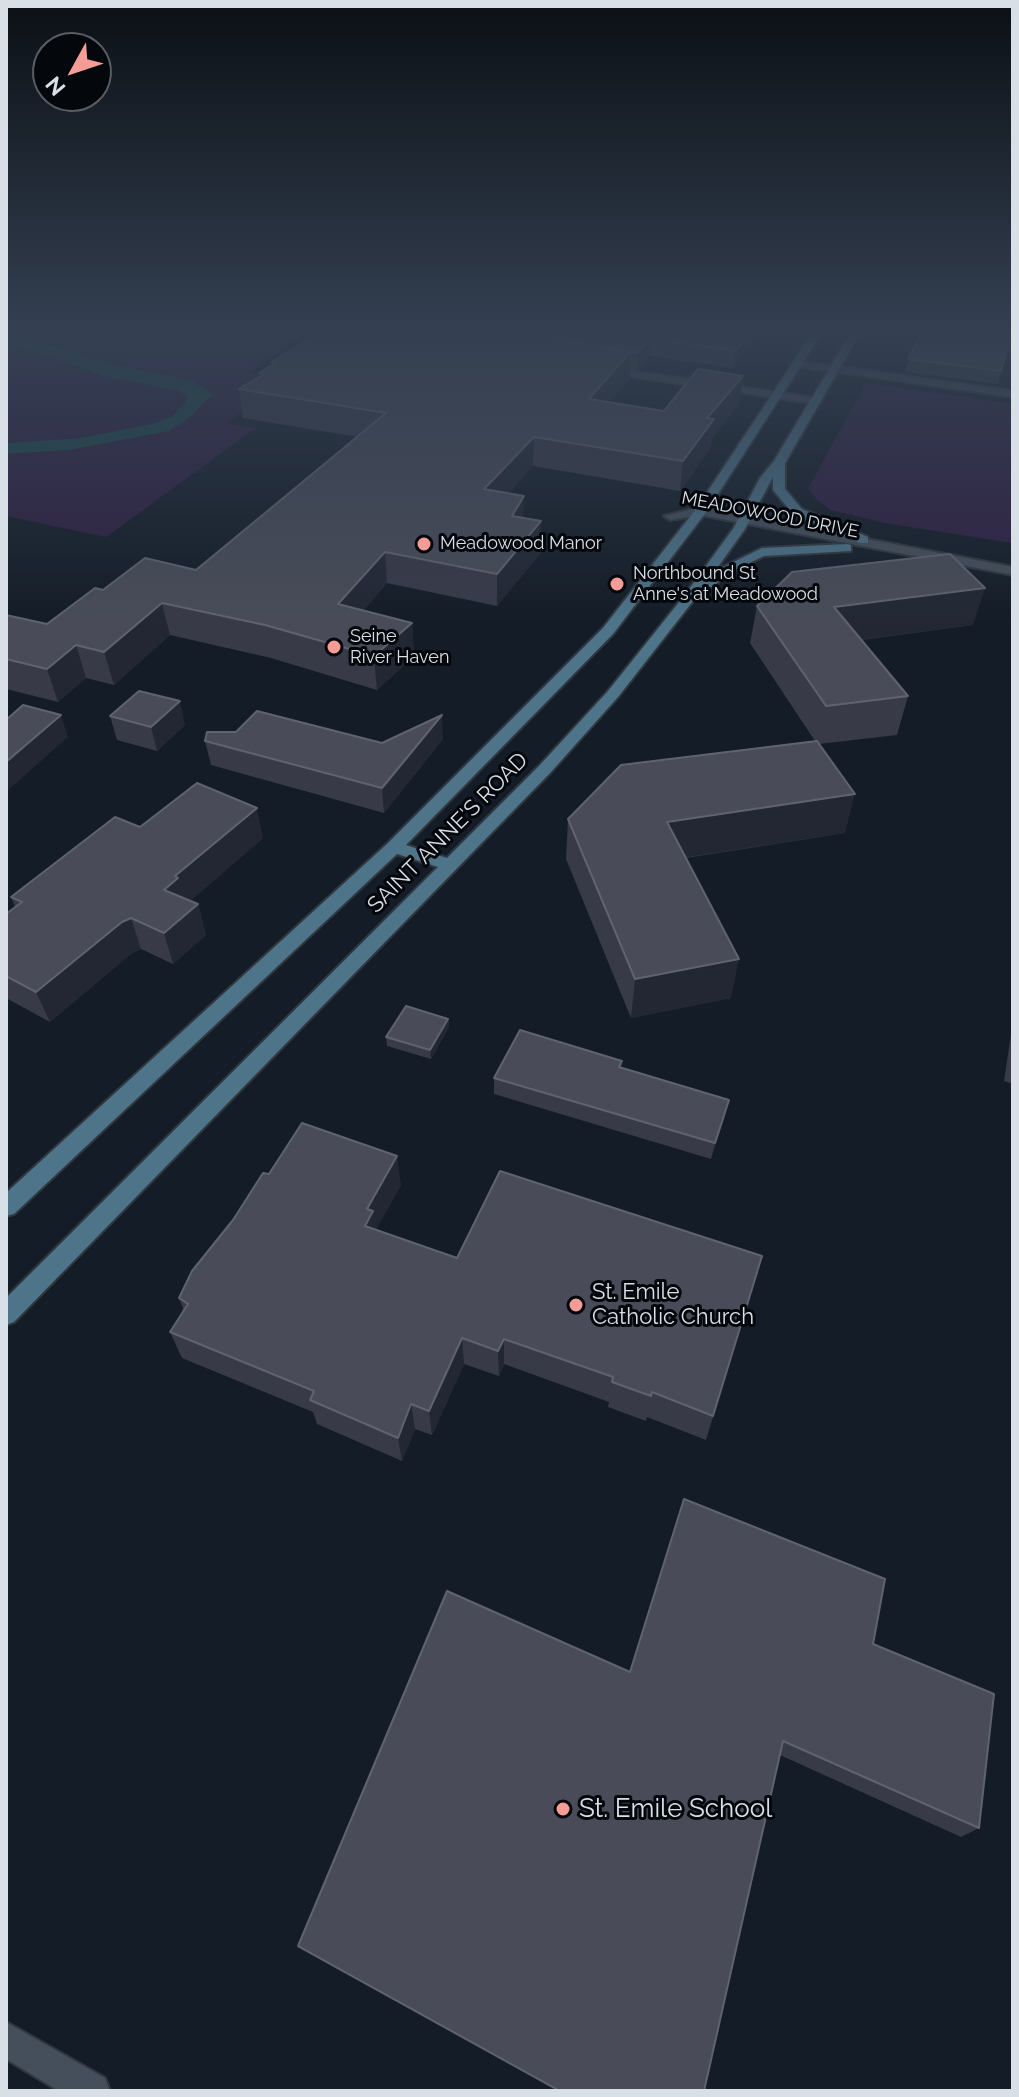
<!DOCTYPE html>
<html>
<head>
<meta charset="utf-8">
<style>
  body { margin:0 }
  #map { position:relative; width:1019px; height:2097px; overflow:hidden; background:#141d27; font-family:Raleway,sans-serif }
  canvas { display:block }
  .frame { position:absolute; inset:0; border:8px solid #d9dfe6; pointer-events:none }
  .north { position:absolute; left:32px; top:32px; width:80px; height:80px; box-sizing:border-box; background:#04070b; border:2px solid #595d63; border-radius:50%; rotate:230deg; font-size:22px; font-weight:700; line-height:32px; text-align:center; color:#d9dfe6 }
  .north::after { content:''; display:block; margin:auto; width:28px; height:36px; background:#f59c96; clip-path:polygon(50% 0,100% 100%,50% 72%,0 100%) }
</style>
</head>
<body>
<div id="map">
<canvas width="1019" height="2097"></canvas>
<div class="frame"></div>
<div class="north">N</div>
</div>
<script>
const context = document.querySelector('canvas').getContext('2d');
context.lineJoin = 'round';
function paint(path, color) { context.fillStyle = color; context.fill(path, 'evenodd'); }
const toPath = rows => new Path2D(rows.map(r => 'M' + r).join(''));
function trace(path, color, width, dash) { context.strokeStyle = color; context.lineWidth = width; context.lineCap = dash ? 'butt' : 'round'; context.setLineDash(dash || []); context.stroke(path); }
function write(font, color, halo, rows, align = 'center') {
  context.font = font + ' Raleway,sans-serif'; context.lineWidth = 6; context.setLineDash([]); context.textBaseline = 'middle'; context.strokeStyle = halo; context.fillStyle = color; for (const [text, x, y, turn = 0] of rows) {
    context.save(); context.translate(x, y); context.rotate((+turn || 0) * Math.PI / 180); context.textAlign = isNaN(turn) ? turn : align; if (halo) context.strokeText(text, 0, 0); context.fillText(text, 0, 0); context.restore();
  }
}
const green = toPath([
  [13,331,268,331,302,336,249,372,290,379,226,423,256,428,106,537,6,516,6,454,70,450,169,431,212,398,201,385,108,363],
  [6,342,103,376,179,391,188,399,172,416,152,424,79,438,6,443],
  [866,383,1013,404,1010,471,1013,473,1013,543,890,524,831,510,817,500,808,488]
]);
const water = toPath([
  [6,331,108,363,192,381,213,394,190,417,169,431,70,450,6,454,6,443,79,438,152,424,172,416,188,399,179,391,103,376,19,347,6,342]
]);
const minor = toPath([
  [797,361,1013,391,1013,397,794,366,797,361],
  [603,367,817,398,822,401,817,404,600,372,603,367],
  [6,2022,105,2078,110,2091,59,2091,6,2059,6,2022]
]);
const tertiary = toPath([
  [701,507,1013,567,1013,575,701,515,670,520,664,516,701,507]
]);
const secondary = toPath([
  [814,331,823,331,707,511,613,634,406,845,447,858,539,766,608,691,684,596,733,529,760,478,774,461,852,331,861,331,785,463,785,489,802,509,868,537,868,543,860,543,794,515,773,490,773,477,745,529,715,571,762,548,847,544,851,545,851,551,764,556,731,572,712,587,704,587,618,697,551,772,14,1322,6,1325,6,1298,438,867,397,854,14,1214,6,1216,6,1193,388,843,603,628,696,509,814,331]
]);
const wall = toPath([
  [761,331,733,368,649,356,637,370,630,369,630,379,609,402,664,411,739,404,712,438,710,449,680,491,533,466,508,494,524,518,541,552,497,606,387,583,364,610,412,623,414,656,377,690,271,658,170,635,114,685,86,678,58,702,6,689,6,615,47,624,103,590,196,570,358,437,243,418,239,389,260,376,259,373,273,364,272,362],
  [1013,331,1013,352,1006,351,998,384,905,372,908,359],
  [757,606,973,625,861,640,908,696,897,735,819,744,845,833,686,858,731,998,631,1018,566,859,568,819,815,741,750,643],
  [110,716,185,725,157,751,117,740],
  [443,739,384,813,211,765,205,741,382,743],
  [140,827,263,838,190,901,198,904,206,935,173,964,141,949,132,953,50,1022,6,998,6,914,15,907,11,897],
  [448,1019,449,1027,431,1059,387,1046,386,1037],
  [1013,1021,1013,1084,1004,1081],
  [622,1061,621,1067,725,1116,711,1159,494,1094,494,1078],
  [269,1174,401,1185,376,1229,457,1258,762,1256,706,1440,647,1417,646,1421,608,1407,609,1402,504,1364,499,1376,464,1364,432,1435,415,1429,402,1461,317,1424,313,1412,182,1358,170,1332,184,1311,179,1298],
  [630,1672,979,1828,961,1837,780,1755]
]);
const shadedWall = toPath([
  [751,331,761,331,733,368,735,351],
  [650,339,649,356,637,370,638,353],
  [631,351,630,379,587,428,589,399],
  [743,376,739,404,712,438,710,449,680,491,683,461,707,418],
  [534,437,533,466,485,520,484,489],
  [524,496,523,527,512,516],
  [541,521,541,552,497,606,497,574],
  [385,552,387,583,342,636,338,604],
  [985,588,973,625,826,644,834,607],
  [162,603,170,635,114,685,104,652],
  [412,623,414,656,377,690,374,656],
  [76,645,86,678,58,702,47,669],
  [180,701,185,725,157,751,151,727],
  [61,715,68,737,6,792,6,762],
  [442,715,443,739,384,813,382,788],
  [855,794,845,833,662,861,667,822],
  [257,808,263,838,186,905,164,890,175,876],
  [198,904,206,935,173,964,164,933],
  [131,918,141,949,132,953,50,1022,36,992,122,922],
  [739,959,731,998,631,1018,635,979],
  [448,1019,449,1027,431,1059,430,1050],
  [729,1100,725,1116,711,1159,715,1143],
  [397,1156,401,1185,376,1230,365,1226,367,1209],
  [462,1338,464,1364,432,1435,429,1411],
  [504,1339,504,1364,499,1376,498,1351],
  [411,1404,415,1429,402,1461,398,1438]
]);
const building = toPath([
  [323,331,494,331,631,351,589,399,664,411,698,369,743,376,707,418,714,419,683,461,534,437,484,489,524,496,512,516,541,521,497,574,385,552,338,604,412,623,374,656,265,625,162,603,104,652,76,645,47,669,6,659,6,615,47,624,95,588,103,590,145,558,196,570,386,413,239,389,264,374,259,373,276,363,272,362,323,331],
  [494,331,751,331,735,351,650,339,638,353,494,331],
  [922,331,1013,331,1013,339,1010,338,1001,371,908,359,922,331],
  [950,554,985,588,834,607,908,696,826,706,757,606,792,572,950,554],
  [139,691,180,701,151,727,110,716,139,691],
  [23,705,61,715,6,762,6,720,23,705],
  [257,711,382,743,442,715,382,788,205,741,207,732,236,732,257,711],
  [817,741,855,794,667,822,739,959,635,979,568,819,621,765,817,741],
  [197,783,257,808,175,876,178,878,164,890,198,904,164,933,131,918,122,922,36,992,6,976,6,914,22,902,11,897,115,817,140,827,197,783],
  [406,1006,448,1019,430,1050,386,1037,406,1006],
  [520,1030,622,1061,619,1067,729,1100,715,1143,494,1078,520,1030],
  [302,1123,397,1156,367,1209,373,1211,365,1226,457,1258,500,1171,762,1256,713,1416,652,1392,651,1396,612,1382,613,1377,504,1339,498,1351,462,1338,429,1411,411,1404,398,1438,310,1400,314,1391,170,1332,188,1304,179,1298,192,1271,233,1220,263,1173,269,1174,302,1123],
  [684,1499,885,1579,873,1644,994,1694,979,1828,783,1741,704,2091,560,2091,298,1946,447,1591,630,1672,684,1499]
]);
const markers = [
  [424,544,8,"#f59c96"],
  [617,584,8,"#f59c96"],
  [334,647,8,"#f59c96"],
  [576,1305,8,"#f59c96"],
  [563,1809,8,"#f59c96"]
];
const farStreetnames = [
  ["MEADOWOOD DRIVE",770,515,11]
];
const farPoinames = [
  ["Meadowood Manor",440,544],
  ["Northbound St",633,574],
  ["Anne's at Meadowood",633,595],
  ["Seine",350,637],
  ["River Haven",350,658]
];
const streetNames = [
  ["SAINT ANNE'S ROAD",448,833,-45]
];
const poiNames = [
  ["St. Emile",592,1292],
  ["Catholic Church",592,1317]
];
const nearPoinames = [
  ["St. Emile School",579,1809]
];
paint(green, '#2f1f42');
paint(water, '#1a494b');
trace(minor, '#31373e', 4);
trace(tertiary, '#31373e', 4);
trace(secondary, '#31373e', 4);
paint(minor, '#454f5b');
paint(tertiary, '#454f5b');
paint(secondary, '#4d7489');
paint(wall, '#383a47');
paint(shadedWall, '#222733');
paint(building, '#494c58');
trace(building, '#60636e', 2);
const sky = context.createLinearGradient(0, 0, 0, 625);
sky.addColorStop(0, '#0b1015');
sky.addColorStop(0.53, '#344052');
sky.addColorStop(1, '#34405200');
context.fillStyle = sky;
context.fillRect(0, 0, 1019, 625);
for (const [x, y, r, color] of markers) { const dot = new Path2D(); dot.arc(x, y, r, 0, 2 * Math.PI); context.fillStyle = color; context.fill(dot); trace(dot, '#04070b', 3); }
write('18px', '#d9dfe6', '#04070b', farStreetnames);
write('18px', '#d9dfe6', '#04070b', farPoinames, 'left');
write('22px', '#d9dfe6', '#04070b', streetNames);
write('22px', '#d9dfe6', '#04070b', poiNames, 'left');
write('26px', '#d9dfe6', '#04070b', nearPoinames, 'left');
</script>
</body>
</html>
